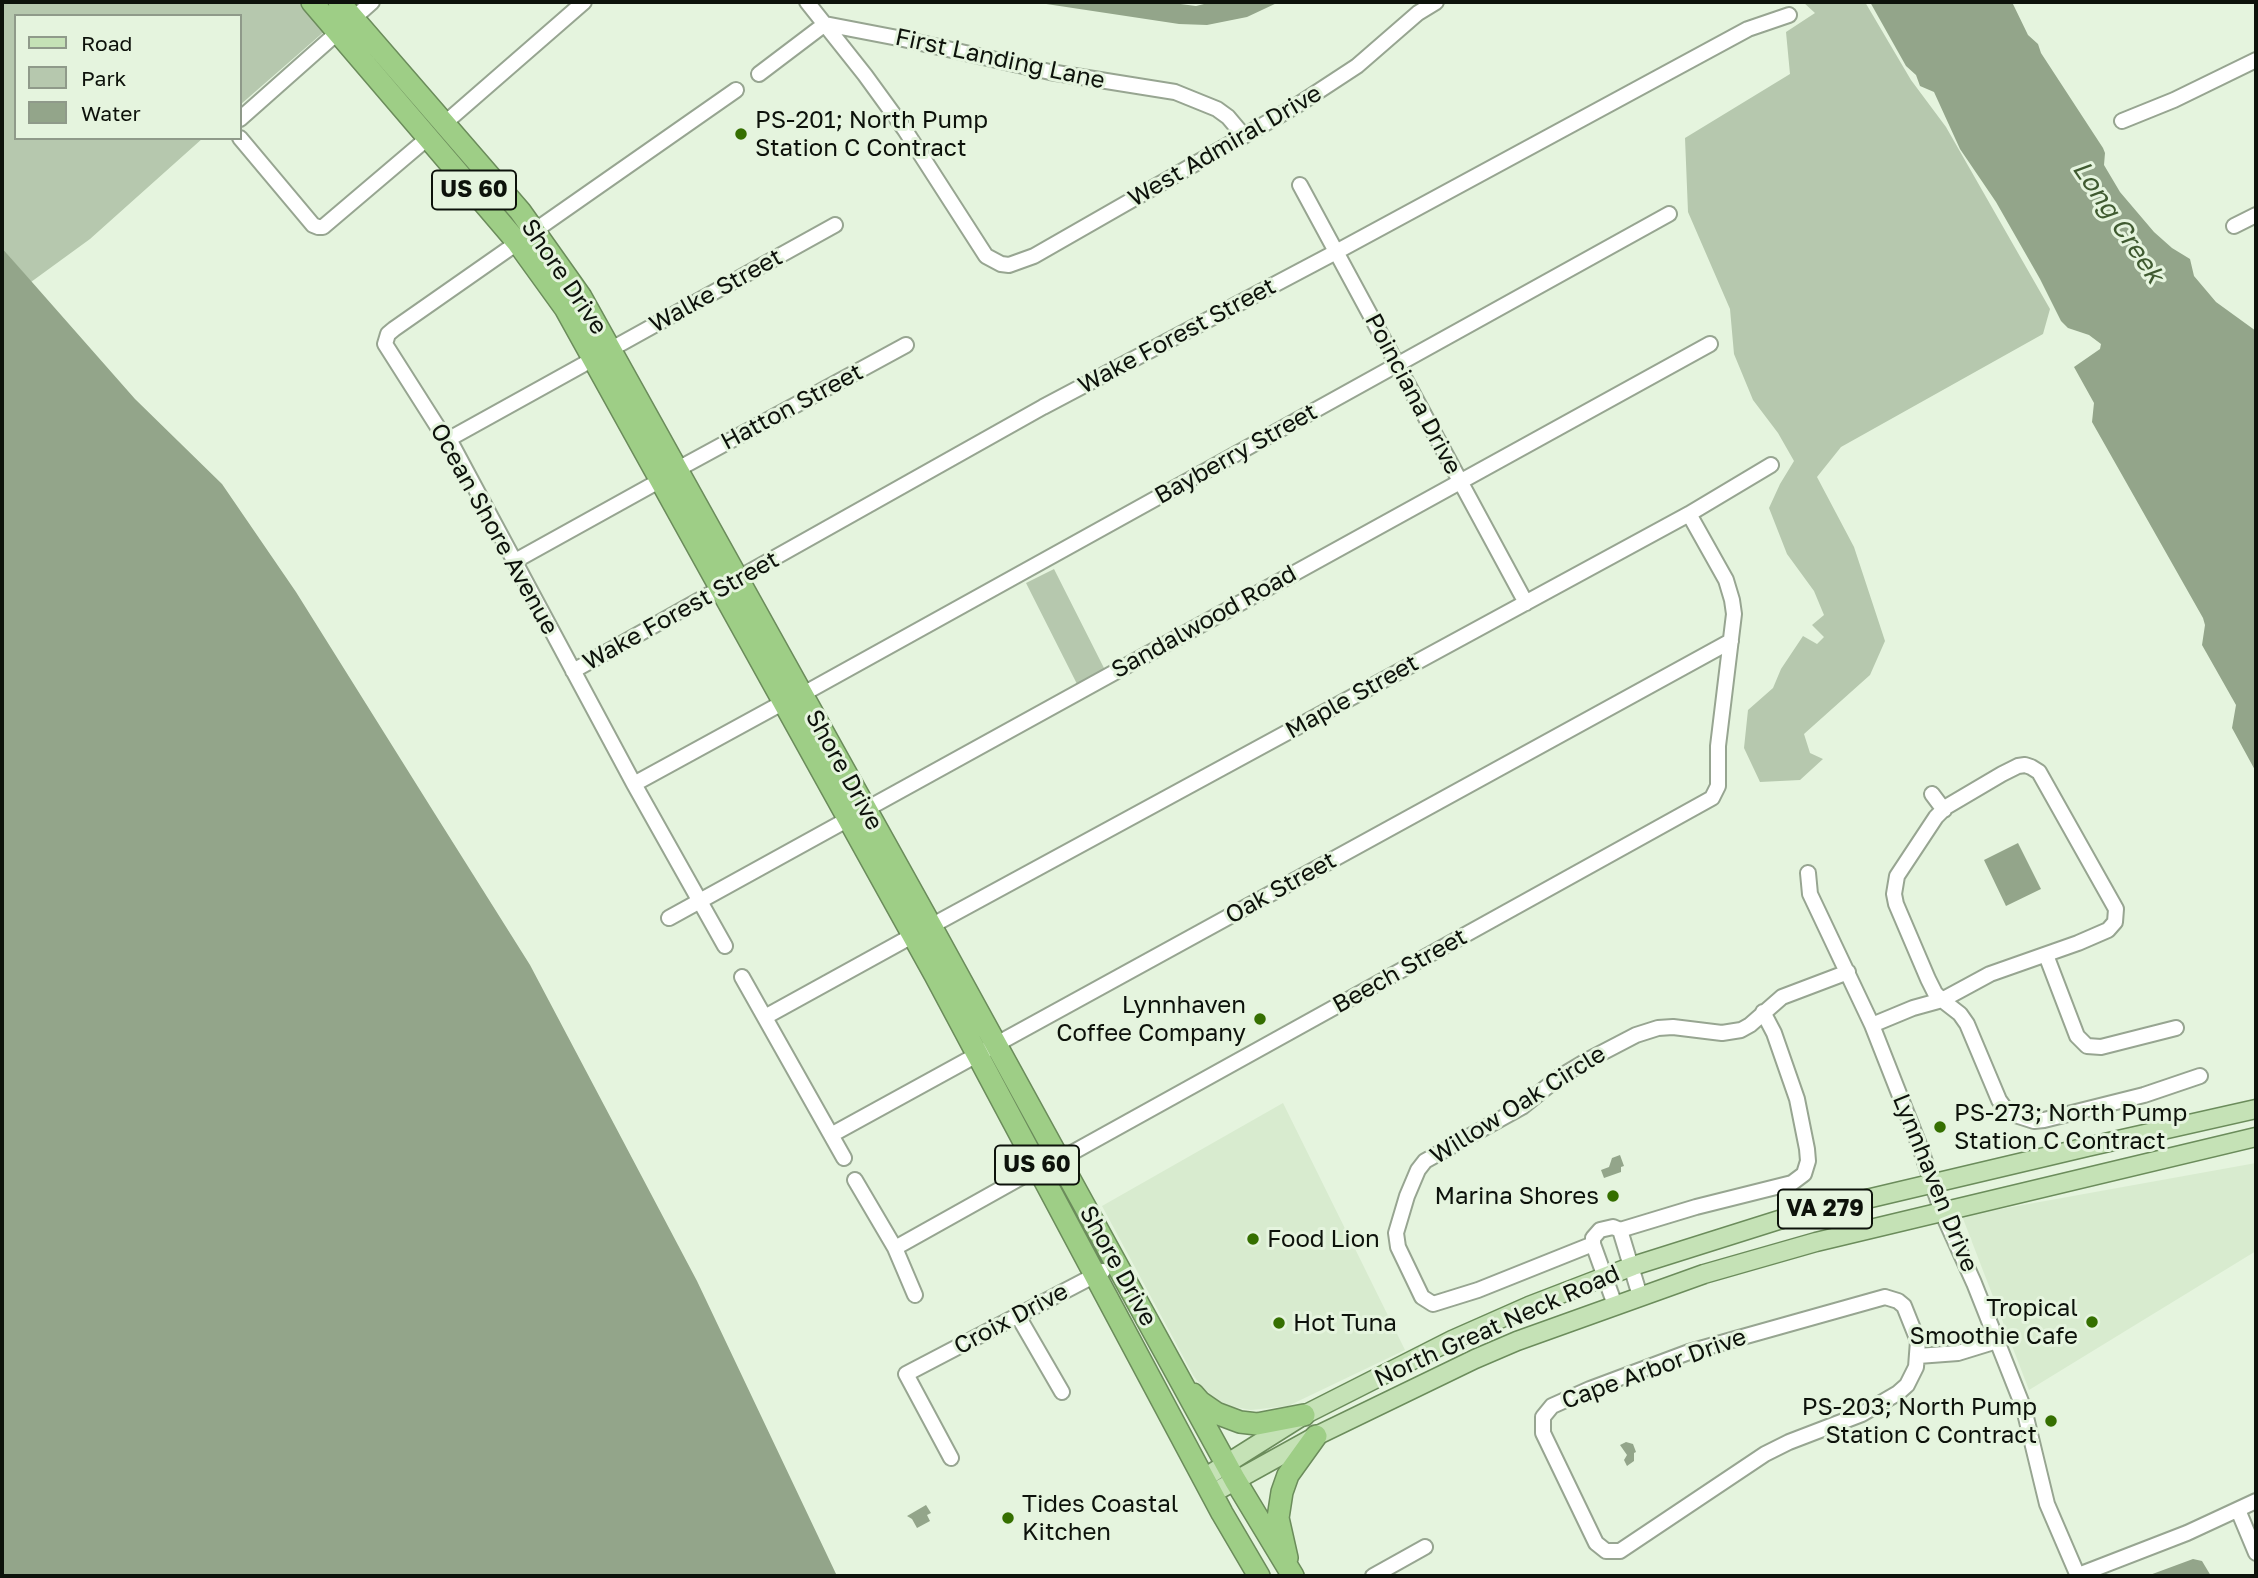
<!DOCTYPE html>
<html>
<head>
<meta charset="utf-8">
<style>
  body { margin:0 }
  #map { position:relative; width:2258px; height:1578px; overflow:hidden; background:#e5f4de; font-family:"Golos Text",sans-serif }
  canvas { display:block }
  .frame { position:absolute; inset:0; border:4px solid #0d120b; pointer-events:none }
  .legend { position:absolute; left:14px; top:14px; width:228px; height:126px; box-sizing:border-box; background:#e5f4de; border:2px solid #8f9a8a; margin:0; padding:9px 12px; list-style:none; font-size:21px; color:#0d120b }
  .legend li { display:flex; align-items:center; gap:14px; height:35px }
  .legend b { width:35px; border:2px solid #8f9a8a }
</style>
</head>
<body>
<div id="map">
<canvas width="2258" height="1578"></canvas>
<div class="frame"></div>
<ul class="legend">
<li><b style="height:9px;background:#c5e2b6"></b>Road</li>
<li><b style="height:19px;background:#b6c8ae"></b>Park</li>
<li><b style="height:19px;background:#93a58a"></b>Water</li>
</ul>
</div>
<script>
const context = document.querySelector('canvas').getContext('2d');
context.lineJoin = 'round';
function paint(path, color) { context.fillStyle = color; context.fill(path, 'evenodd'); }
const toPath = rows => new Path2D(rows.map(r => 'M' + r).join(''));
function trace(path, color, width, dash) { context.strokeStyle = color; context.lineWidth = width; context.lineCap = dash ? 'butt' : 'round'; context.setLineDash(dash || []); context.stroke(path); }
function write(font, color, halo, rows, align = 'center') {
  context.font = font + ' "Golos Text",sans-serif'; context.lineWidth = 6; context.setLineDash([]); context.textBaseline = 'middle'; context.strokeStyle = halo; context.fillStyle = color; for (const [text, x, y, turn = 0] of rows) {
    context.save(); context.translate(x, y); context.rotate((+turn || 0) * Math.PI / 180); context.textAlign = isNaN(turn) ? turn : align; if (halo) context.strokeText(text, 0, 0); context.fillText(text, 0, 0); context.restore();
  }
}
const built = toPath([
  [1283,1103,1405,1350,1288,1406,1251,1410,1223,1405,1205,1391,1193,1375,1102,1206],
  [2256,1163,2256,1251,2029,1390,1962,1216]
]);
const green = toPath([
  [2,2,358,2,240,105,240,16,16,16,16,138,203,138,90,239,31,282,2,248],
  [1803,2,1865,2,1911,80,1946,127,2050,309,2043,334,1841,447,1817,477,1854,547,1885,641,1870,675,1804,734,1810,753,1823,759,1800,780,1760,782,1744,748,1748,710,1773,688,1781,669,1803,636,1817,644,1824,637,1812,625,1824,615,1814,591,1787,554,1769,508,1780,484,1794,461,1778,433,1753,400,1734,354,1730,309,1688,212,1685,138,1790,74,1786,32,1815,13],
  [1054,569,1105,670,1077,684,1026,583]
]);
const water = toPath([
  [1033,2,1165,2,1196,6,1212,2,1279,2,1247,17,1207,25,1179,24],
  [1870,2,2012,2,2028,35,2038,44,2041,53,2103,148,2105,153,2104,165,2120,192,2154,232,2172,248,2190,259,2194,276,2216,302,2256,331,2256,772,2232,728,2236,705,2202,645,2205,625,2203,618,2092,422,2094,403,2074,367,2100,349,2101,344,2089,335,2068,328,2061,321,2040,279,1996,202,1960,149,1934,92,1920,86,1916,75,1906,66],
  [2,248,135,399,222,484,296,592,435,814,530,965,697,1281,837,1576,2,1576],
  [2018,843,2041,889,2006,906,1984,860],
  [1620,1155,1624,1166,1621,1167,1621,1172,1604,1178,1601,1170,1609,1167,1612,1158],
  [1626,1442,1633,1444,1636,1452,1634,1453,1634,1461,1627,1466,1624,1460,1627,1455,1620,1445],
  [926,1505,931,1513,927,1515,930,1521,917,1528,912,1519,907,1516],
  [2193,1559,2202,1561,2211,1576,2147,1576]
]);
const minor = toPath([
  [807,2,865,75,905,130,986,256,1001,264,1009,265,1034,256,1296,106,1357,66,1418,13,1436,2],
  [759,74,825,24,903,39,1050,72,1175,92,1217,109,1228,117,1244,136],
  [240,119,372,2],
  [2122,121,2174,100,2256,60],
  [445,123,584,2],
  [240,138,313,225,318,227,323,227,429,137],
  [1300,185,1526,603],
  [2234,226,2256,215],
  [449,439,835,225],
  [678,469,906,345],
  [515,561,661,480],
  [573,671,1043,407,1336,252,1748,29,1789,15],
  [803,694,1669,214],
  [2025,765,2031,767,2039,772,2116,909,2115,922,2108,930,2078,943,1990,974,1942,1000,1935,993,1928,979,1896,904,1894,894,1897,876,1936,817,1946,807,2002,774,2018,766,2025,765],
  [634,784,784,702],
  [1932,794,1944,810],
  [1808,873,1810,894,1872,1025,1920,1147,1942,1212,1974,1283,2024,1409,2047,1504,2078,1576],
  [669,918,1710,344],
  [931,926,1689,514,1771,465],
  [725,946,634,784,449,439,439,429,385,344,388,334,394,329,736,90],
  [2046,955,2077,1036,2087,1046,2101,1047,2176,1028],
  [742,977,844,1158],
  [765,1017,912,936],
  [1872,1025,1913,1008,1942,1000,1960,1014,1967,1024,1999,1100,2004,1107,2012,1114,2034,1121,2044,1120,2144,1095,2200,1076],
  [831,1135,1731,641],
  [1059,1160,1712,798,1718,786,1718,746,1734,614,1732,600,1726,580,1689,514],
  [855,1180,895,1248,915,1295],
  [1620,1230,1640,1296],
  [1593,1244,1478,1290,1433,1304,1422,1297,1398,1247,1396,1233,1407,1196,1418,1170,1425,1161,1522,1107,1558,1078,1588,1060,1636,1035,1658,1028,1673,1027,1722,1033,1741,1030,1750,1025,1782,997,1848,972],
  [895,1248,1038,1168],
  [1885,1297,1898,1301,1904,1306,1918,1341,1916,1367,1907,1385,1898,1393,1862,1414,1789,1442,1765,1454,1620,1551,1606,1551,1596,1543,1543,1433,1543,1417,1552,1406,1590,1389,1689,1352,1885,1297],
  [1615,1305,1593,1244,1593,1238,1600,1230,1613,1227,1620,1230,1696,1207,1792,1183,1804,1174,1808,1161,1807,1149,1797,1099,1774,1033,1763,1012],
  [1018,1316,1062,1392],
  [1918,1356,1958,1353,1997,1341],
  [951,1458,906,1374,1103,1271],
  [2238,1510,2256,1553],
  [1373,1576,1425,1547],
  [2076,1576,2187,1533,2256,1501]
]);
const major = toPath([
  [1204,1478,1304,1415,1452,1340,1529,1306,1633,1266,1782,1219,2087,1147,2256,1109],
  [1213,1493,1316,1436,1475,1359,1517,1341,1704,1274,1816,1242,2256,1137]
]);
const highway = toPath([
  [312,2,518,243,565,308,935,975,1222,1513,1259,1576],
  [339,2,520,211,581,297,931,926,1235,1480,1293,1576],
  [1193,1394,1200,1402,1216,1413,1240,1422,1257,1424,1304,1415],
  [1287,1558,1278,1518,1282,1492,1288,1475,1316,1436]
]);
const markers = [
  [741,134,7,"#356f00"],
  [1260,1019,7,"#356f00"],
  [1940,1127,7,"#356f00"],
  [1613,1196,7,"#356f00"],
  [1253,1239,7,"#356f00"],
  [2092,1322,7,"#356f00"],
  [1279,1323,7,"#356f00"],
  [2051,1421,7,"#356f00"],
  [1008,1518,7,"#356f00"]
];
const shields = [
  [474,190,84],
  [1037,1165,84],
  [1825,1209,94]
];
const shieldNames = [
  ["US 60",474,190],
  ["US 60",1037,1165],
  ["VA 279",1825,1209]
];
const streetNames = [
  ["First Landing Lane",1000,59,12],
  ["West Admiral Drive",1225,146,-30],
  ["Shore Drive",564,277,56],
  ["Walke Street",716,291,-29],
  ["Wake Forest Street",1177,336,-28],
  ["Poinciana Drive",1413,394,62],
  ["Hatton Street",792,407,-28],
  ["Bayberry Street",1236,454,-29],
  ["Ocean Shore Avenue",494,529,61],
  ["Wake Forest Street",681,611,-29],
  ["Sandalwood Road",1204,622,-29],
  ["Maple Street",1352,697,-29],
  ["Shore Drive",844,770,61],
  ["Oak Street",1281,888,-29],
  ["Beech Street",1400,971,-29],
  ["Willow Oak Circle",1518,1105,-32],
  ["Lynnhaven Drive",1935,1183,68],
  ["Shore Drive",1118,1266,61],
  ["Croix Drive",1011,1319,-28],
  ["North Great Neck Road",1497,1326,-24],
  ["Cape Arbor Drive",1654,1369,-20]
];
const poiNames = [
  ["PS-201; North Pump",755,120],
  ["Station C Contract",755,148],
  ["Lynnhaven",1246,1005,"right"],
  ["Coffee Company",1246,1033,"right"],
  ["PS-273; North Pump",1954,1113],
  ["Station C Contract",1954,1141],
  ["Marina Shores",1599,1196,"right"],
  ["Food Lion",1267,1239],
  ["Tropical",2078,1308,"right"],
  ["Smoothie Cafe",2078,1336,"right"],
  ["Hot Tuna",1293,1323],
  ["PS-203; North Pump",2037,1407,"right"],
  ["Station C Contract",2037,1435,"right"],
  ["Tides Coastal",1022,1504],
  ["Kitchen",1022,1532]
];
const waterNames = [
  ["Long Creek",2118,222,56]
];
paint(built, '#d8ebcf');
paint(green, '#b6c8ae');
paint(water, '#93a58a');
trace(minor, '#97a591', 18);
trace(major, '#6b8c5b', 21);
trace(highway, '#6b8c5b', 24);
trace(minor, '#fff', 14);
trace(major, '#c5e2b6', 18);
trace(highway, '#9ece86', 21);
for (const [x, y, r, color] of markers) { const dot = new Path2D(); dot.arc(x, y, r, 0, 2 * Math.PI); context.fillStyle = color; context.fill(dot); trace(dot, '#e5f4de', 2.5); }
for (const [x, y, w] of shields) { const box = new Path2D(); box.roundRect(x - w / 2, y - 19.5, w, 39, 5); context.fillStyle = '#e5f4de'; context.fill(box); trace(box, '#0d120b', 2); }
write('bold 23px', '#0d120b', null, shieldNames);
write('24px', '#0d120b', '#e5f4de', streetNames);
write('24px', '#0d120b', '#e5f4de', poiNames, 'left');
write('italic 26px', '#3f5a30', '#e5f4de', waterNames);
</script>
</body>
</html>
